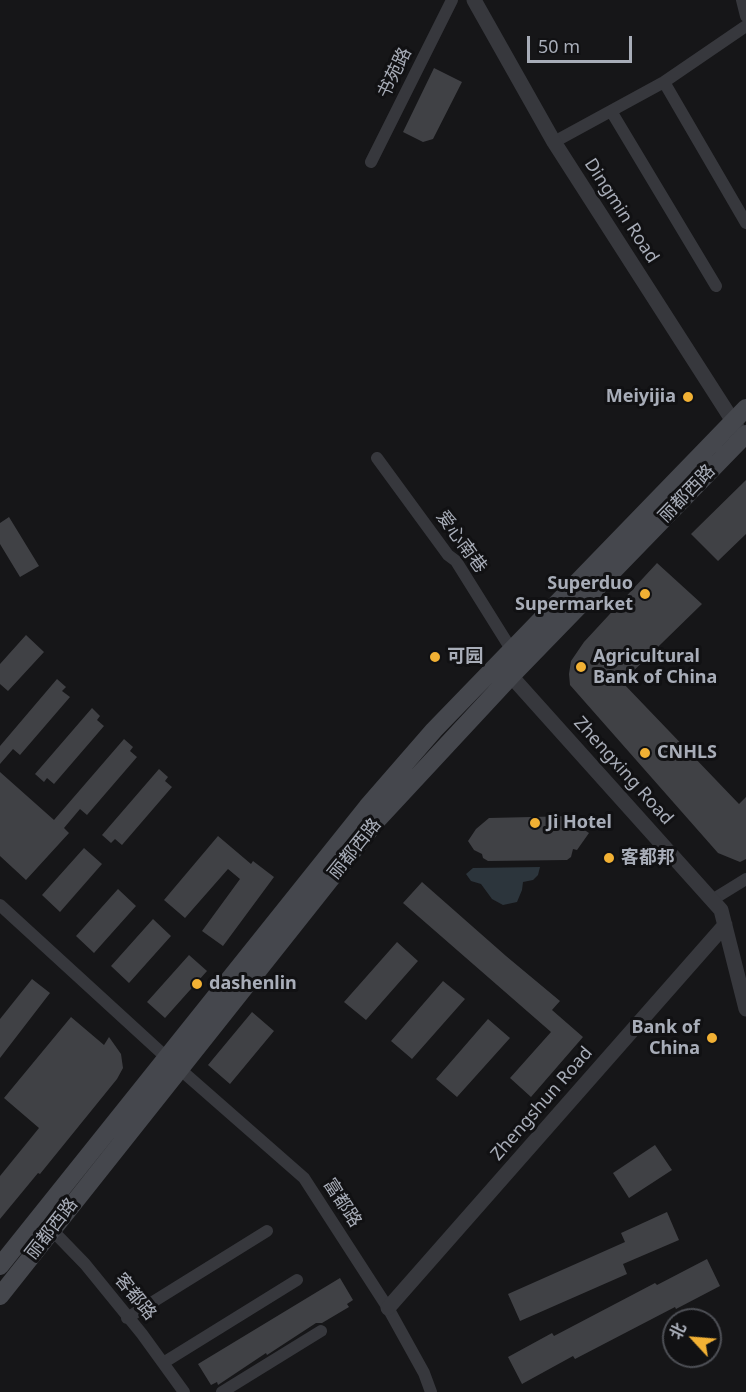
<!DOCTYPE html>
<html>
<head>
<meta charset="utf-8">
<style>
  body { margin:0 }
  #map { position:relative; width:746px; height:1392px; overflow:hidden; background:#161618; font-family:"Noto Sans","Noto Sans SC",sans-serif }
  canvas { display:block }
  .north { position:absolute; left:662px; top:1308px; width:60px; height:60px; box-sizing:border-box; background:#111113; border:2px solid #4d4f55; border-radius:50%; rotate:296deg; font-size:16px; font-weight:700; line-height:24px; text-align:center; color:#a8adb8 }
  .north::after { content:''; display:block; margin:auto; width:21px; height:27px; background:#f2b134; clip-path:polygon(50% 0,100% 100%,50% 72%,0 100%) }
  .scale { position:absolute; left:527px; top:36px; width:105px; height:27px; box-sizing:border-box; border:3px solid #a8adb8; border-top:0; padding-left:8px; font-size:18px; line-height:21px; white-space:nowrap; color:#a8adb8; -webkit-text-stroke:4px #111113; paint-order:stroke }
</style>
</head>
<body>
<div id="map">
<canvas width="746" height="1392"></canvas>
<div class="north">北</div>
<div class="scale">50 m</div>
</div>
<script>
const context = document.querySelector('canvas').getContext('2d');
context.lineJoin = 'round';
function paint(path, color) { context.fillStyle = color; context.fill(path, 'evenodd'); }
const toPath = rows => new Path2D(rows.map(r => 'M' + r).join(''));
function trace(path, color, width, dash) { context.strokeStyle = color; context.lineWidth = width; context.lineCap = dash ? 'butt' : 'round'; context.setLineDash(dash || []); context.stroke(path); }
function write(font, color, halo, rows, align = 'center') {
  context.font = font + ' "Noto Sans","Noto Sans SC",sans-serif'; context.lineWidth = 6; context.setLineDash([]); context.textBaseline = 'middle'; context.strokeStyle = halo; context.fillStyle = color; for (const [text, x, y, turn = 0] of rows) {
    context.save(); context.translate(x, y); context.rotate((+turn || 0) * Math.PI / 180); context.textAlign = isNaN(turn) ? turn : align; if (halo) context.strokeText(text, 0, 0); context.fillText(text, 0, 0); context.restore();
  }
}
const water = toPath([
  [540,867,538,875,533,880,523,882,522,890,517,902,503,905,492,899,481,884,471,881,466,874,473,868]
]);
const building = toPath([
  [434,68,462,82,433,139,423,142,403,132],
  [746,480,746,534,718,561,691,534],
  [9,517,39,566,20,577,0,544,0,523],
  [657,563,702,604,622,682,739,804,746,797,746,859,740,862,718,853,570,685,569,674,571,661,584,642],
  [26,635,44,652,8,691,0,684,0,664],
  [57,679,66,687,62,691,70,697,20,755,13,749,0,764,0,746],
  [92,708,100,716,97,720,104,726,54,784,47,778,44,782,35,774],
  [124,739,133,747,130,751,137,757,87,815,80,809,64,828,69,833,26,880,0,856,0,772,54,820],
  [159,769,168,777,165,781,172,787,122,845,115,839,111,843,102,835],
  [574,816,576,822,583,824,583,829,589,833,577,850,573,849,571,857,567,860,488,861,483,858,482,854,474,850,468,841,476,829,489,818],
  [218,836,251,864,253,861,274,877,223,946,202,931,240,879,228,869,185,918,164,900],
  [84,848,102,864,60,912,42,895],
  [422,882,506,956,560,1001,552,1010,583,1037,531,1097,510,1078,551,1032,403,903],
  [118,889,136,906,94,953,76,936],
  [153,919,171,936,129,983,111,966],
  [397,942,418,961,366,1020,344,1002],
  [189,955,207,971,165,1018,147,1002],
  [32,979,50,993,0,1058,0,1019],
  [443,981,465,999,412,1059,391,1041],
  [252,1012,274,1031,230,1084,208,1065],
  [71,1017,104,1045,109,1037,121,1054,123,1068,117,1079,40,1174,38,1173,0,1219,0,1176,39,1128,4,1098],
  [488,1019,510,1038,457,1097,436,1079],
  [655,1145,672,1170,629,1198,613,1173],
  [667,1212,679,1240,623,1264,627,1274,520,1321,508,1294,625,1242,621,1233],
  [707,1259,720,1286,676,1309,675,1307,575,1359,573,1356,522,1384,508,1357,552,1333,554,1336,655,1283,657,1285],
  [340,1278,353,1300,347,1304,349,1307,322,1323,316,1323,267,1355,266,1353,218,1385,217,1382,211,1385,198,1364]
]);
const minor = toPath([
  [742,0,746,16],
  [664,82,746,223],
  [611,111,716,286],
  [554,142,664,82,746,26],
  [371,162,452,0],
  [377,458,448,555,456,561,511,649],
  [712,900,746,879],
  [0,905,166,1057,304,1178,388,1308,424,1373,431,1392],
  [52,1230,85,1264,142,1334,184,1392],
  [127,1318,267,1231],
  [163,1363,297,1280],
  [222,1392,321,1331]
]);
const tertiary = toPath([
  [474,0,554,142,738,429],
  [503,667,721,910,746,1009],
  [388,1308,725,925]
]);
const secondary = toPath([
  [0,1266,367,807,434,730,746,408],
  [0,1296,379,818,511,676,746,434]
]);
const markers = [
  [688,397,6,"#f2b134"],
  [645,594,6,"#f2b134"],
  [435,657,6,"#f2b134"],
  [581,667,6,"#f2b134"],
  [645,753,6,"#f2b134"],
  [535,823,6,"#f2b134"],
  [609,858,6,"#f2b134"],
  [197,984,6,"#f2b134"],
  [712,1038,6,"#f2b134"]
];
const streetNames = [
  ["书苑路",395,73,-64],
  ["Dingmin Road",621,211,57],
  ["丽都西路",687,494,-46],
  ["爱心南巷",461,542,54],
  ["Zhengxing Road",623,771,48],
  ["丽都西路",355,849,-51],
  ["Zhengshun Road",542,1104,-49],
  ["富都路",342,1203,57],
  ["丽都西路",52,1229,-52],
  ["客都路",135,1297,51]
];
const poiNames = [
  ["Meiyijia",676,397,"right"],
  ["Superduo",633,584,"right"],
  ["Supermarket",633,605,"right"],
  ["可园",447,657],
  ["Agricultural",593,657],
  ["Bank of China",593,678],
  ["CNHLS",657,753],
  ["Ji Hotel",547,823],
  ["客都邦",621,858],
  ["dashenlin",209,984],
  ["Bank of",700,1028,"right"],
  ["China",700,1049,"right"]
];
paint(water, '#2c353c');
paint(building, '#404145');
trace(minor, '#37383d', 12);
trace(tertiary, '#37383d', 15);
trace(secondary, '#45474d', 18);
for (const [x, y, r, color] of markers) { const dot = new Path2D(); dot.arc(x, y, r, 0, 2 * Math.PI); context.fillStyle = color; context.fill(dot); trace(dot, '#111113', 2); }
write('18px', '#a8adb8', '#111113', streetNames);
write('bold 18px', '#a8adb8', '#111113', poiNames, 'left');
</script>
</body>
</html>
